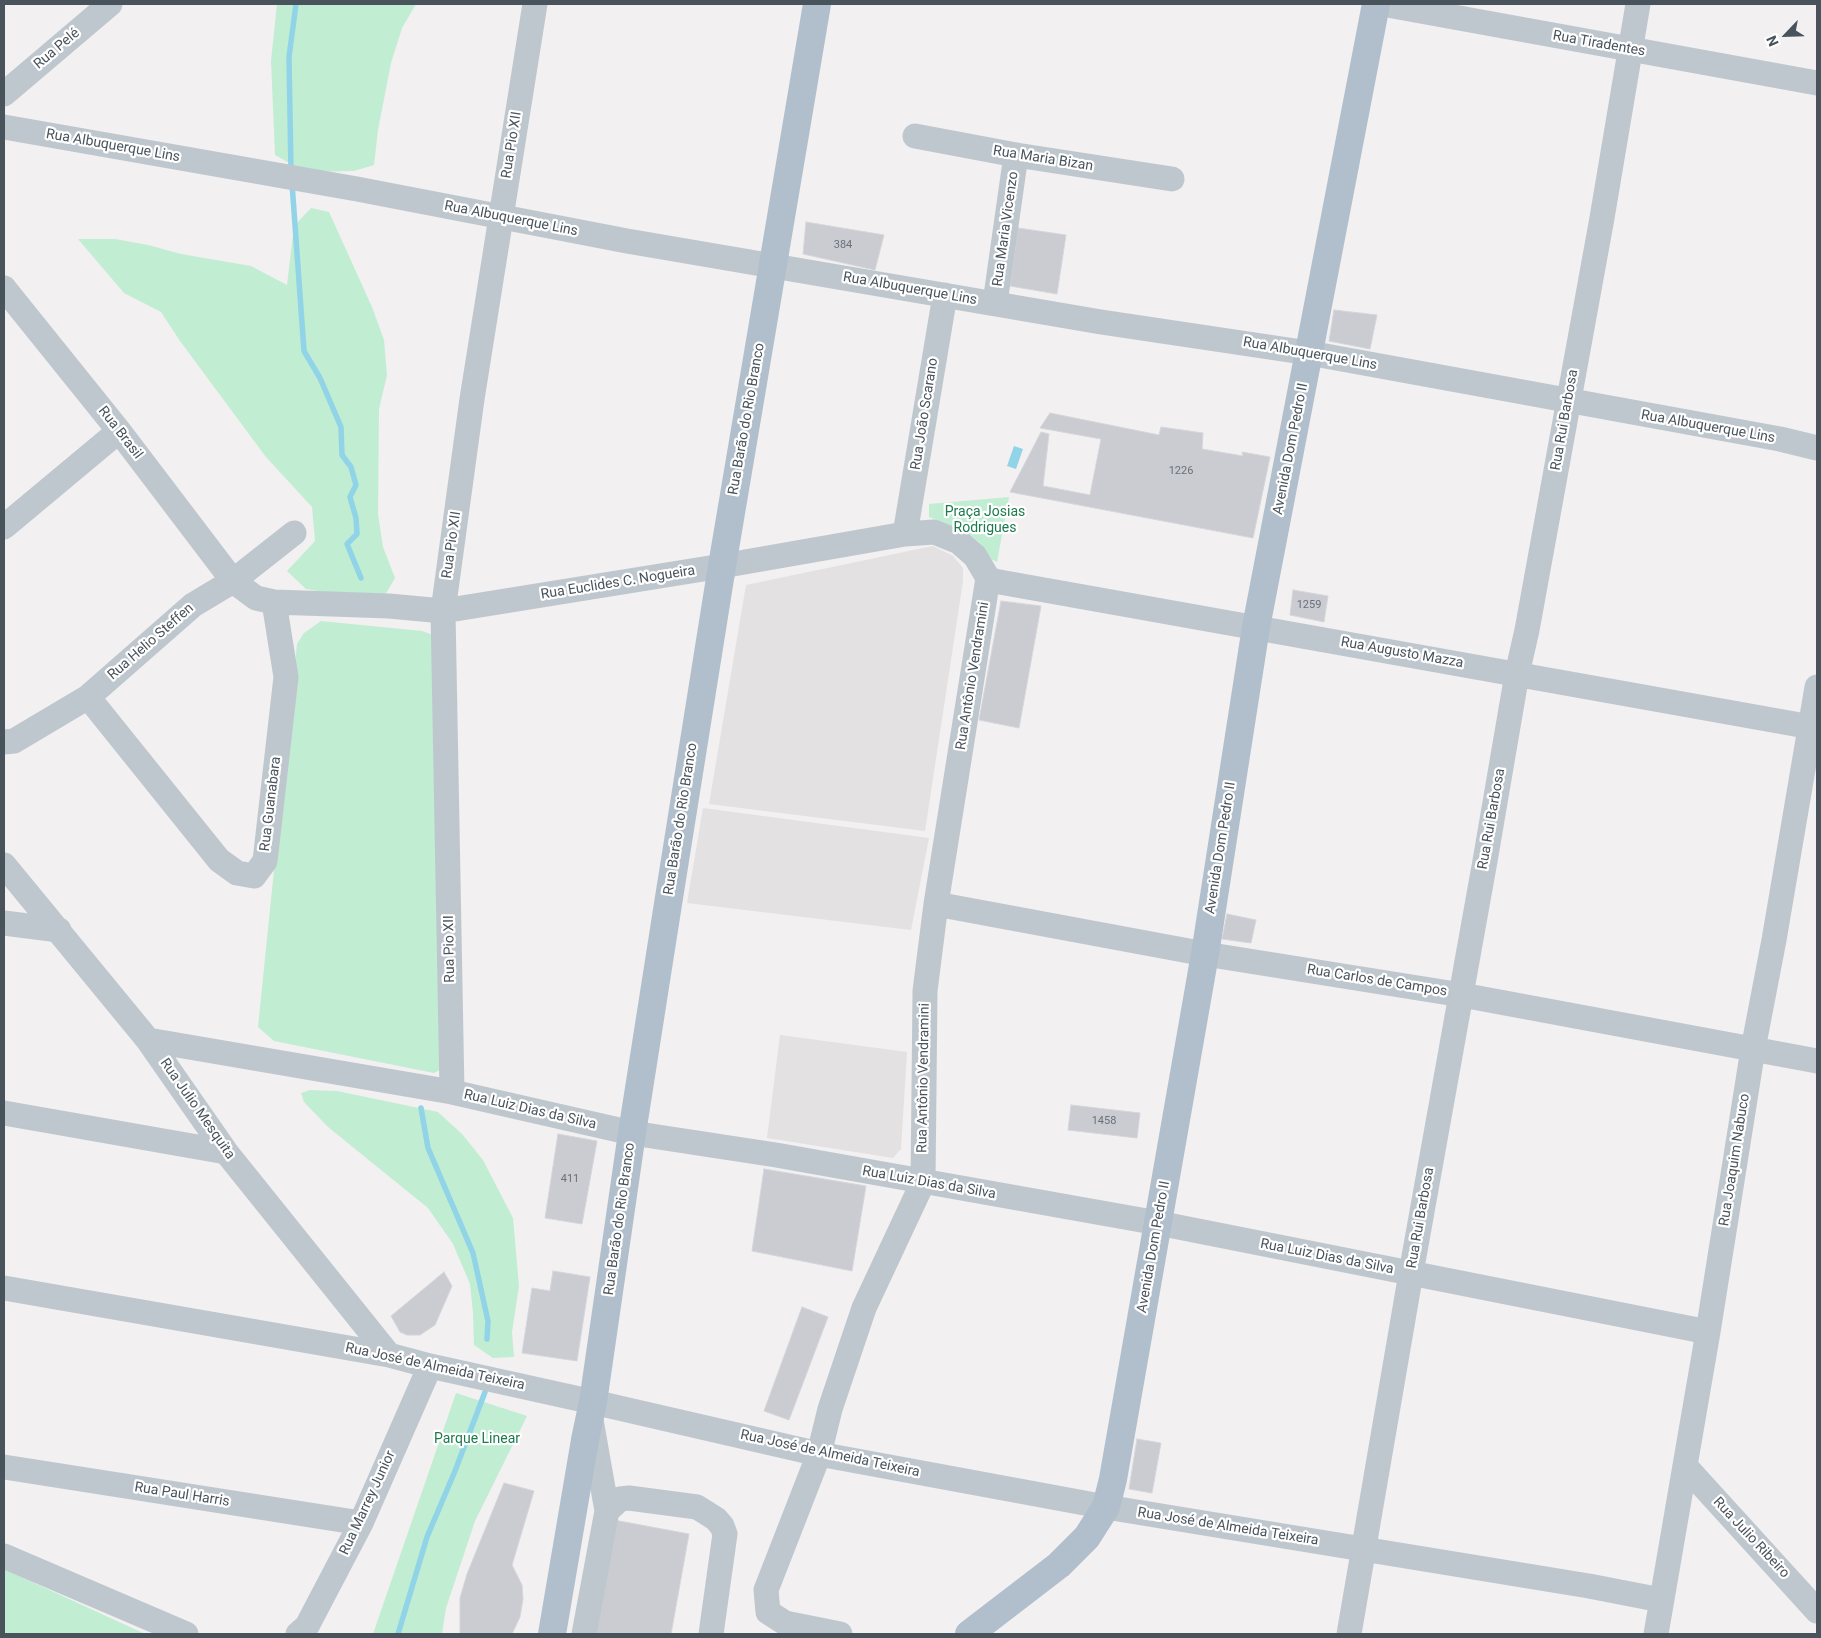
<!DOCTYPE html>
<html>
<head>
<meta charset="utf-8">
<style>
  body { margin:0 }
  #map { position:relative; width:1821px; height:1638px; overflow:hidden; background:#f2f0f0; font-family:Roboto,sans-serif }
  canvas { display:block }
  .frame { position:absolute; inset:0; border:5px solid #49535c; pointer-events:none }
  .north { position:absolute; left:1761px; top:10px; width:50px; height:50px; -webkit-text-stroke:4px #fff; paint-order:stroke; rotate:246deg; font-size:14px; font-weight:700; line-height:20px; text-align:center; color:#49535c }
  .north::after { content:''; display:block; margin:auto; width:18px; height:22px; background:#49535c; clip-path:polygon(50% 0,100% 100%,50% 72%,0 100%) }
</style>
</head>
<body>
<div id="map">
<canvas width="1821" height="1638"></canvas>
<div class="frame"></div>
<div class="north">N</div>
</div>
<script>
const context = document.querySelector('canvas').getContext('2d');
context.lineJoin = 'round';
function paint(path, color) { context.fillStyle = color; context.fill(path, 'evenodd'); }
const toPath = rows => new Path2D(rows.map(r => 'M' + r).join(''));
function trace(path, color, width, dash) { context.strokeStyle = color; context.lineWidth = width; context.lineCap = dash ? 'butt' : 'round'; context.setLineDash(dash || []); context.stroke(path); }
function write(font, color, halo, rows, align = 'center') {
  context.font = font + ' Roboto,sans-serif'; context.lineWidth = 4.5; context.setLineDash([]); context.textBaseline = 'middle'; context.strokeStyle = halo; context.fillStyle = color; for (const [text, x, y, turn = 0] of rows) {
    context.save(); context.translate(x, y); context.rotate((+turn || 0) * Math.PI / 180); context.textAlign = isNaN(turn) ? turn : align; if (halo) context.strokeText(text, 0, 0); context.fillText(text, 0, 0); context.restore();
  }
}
const education = toPath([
  [933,546,953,556,963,568,963,581,925,831,709,804,746,585],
  [703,808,929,838,911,930,687,903],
  [780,1035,907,1052,901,1149,893,1158,767,1138]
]);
const green = toPath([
  [277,4,416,4,402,28,391,63,378,130,374,165,354,171,305,172,275,155,271,61],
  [311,208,329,212,372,307,384,340,387,375,379,409,378,514,383,547,395,578,385,595,353,597,306,589,287,571,315,541,312,507,266,457,180,341,161,312,124,293,78,239,115,239,148,245,181,254,251,266,287,285,294,226],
  [1009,497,997,562,989,558,981,544,967,532,929,517,929,504],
  [321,621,422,631,433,635,444,1068,434,1073,274,1041,258,1027,297,644,304,633],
  [310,1090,337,1091,438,1112,462,1134,483,1160,513,1218,519,1286,512,1332,514,1357,493,1358,474,1345,473,1313,470,1284,453,1244,428,1208,328,1127,304,1102,301,1093],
  [456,1393,527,1416,475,1521,446,1608,442,1634,373,1634],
  [4,1569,145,1634,4,1634]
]);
const water = toPath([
  [1014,446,1023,449,1016,469,1007,466]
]);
const stream = toPath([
  [291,171,289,57,296,4],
  [292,183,304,351,320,378,341,427,342,455,351,467,356,485,350,497,356,518,357,534,347,544,361,578],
  [421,1108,428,1148,473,1253,488,1321,487,1339],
  [398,1634,427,1537,455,1471,485,1392]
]);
const building = toPath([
  [806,222,884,235,875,270,803,254,806,222],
  [1018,228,1066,235,1057,294,1010,286,1018,228],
  [1334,310,1377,315,1370,349,1329,341,1334,310],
  [1050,413,1159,435,1161,427,1203,433,1202,449,1243,456,1242,452,1270,457,1253,538,1010,492,1041,432,1049,434,1043,486,1090,495,1101,439,1040,428,1050,413],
  [1293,590,1328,596,1324,622,1290,615,1293,590],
  [1001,601,1041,606,1019,728,979,720,1001,601],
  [1227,914,1256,920,1251,943,1222,939,1227,914],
  [1071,1105,1140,1113,1137,1138,1068,1130,1071,1105],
  [558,1134,597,1141,582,1224,545,1218,558,1134],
  [764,1169,866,1186,852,1271,752,1251,764,1169],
  [553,1271,590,1277,577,1361,522,1353,532,1288,550,1291,553,1271],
  [444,1272,452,1286,435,1325,420,1335,407,1335,400,1332,391,1316,444,1272],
  [802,1307,828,1317,789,1420,764,1411,802,1307],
  [1137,1439,1161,1443,1152,1493,1129,1489,1137,1439],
  [504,1483,534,1491,512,1565,522,1585,523,1599,520,1617,512,1634,460,1634,460,1598,467,1574,504,1483],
  [614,1520,689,1534,671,1634,595,1634,614,1520]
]);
const minor = toPath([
  [1382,4,1817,83],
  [4,94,110,4],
  [4,127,357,189,627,241,1101,322,1309,353,1780,439,1817,448],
  [915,136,1016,155,1172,179],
  [4,288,119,431,233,581,256,598,274,602,389,606,443,611,722,566,905,534,934,532,959,542,975,556,988,578],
  [995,303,1016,155],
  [4,527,119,431],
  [905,534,945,295],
  [988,578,994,581,1817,728],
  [88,697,219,860,237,873,254,876,265,861,286,677,274,602],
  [4,742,14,741,88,697,193,605,233,581,294,533],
  [4,865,148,1040,226,1152,389,1355],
  [936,904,1205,954,1462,995,1817,1061],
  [4,923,59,930],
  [148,1040,452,1092,632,1133,776,1155,1158,1223,1708,1332],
  [452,1092,443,611,472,399,535,4],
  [4,1113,226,1152],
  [4,1288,389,1355,430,1366,593,1402,819,1454,1106,1507,1589,1586,1661,1600],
  [591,1420,607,1511],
  [1685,1466,1817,1611],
  [4,1467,361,1523],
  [4,1556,186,1634],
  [298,1634,307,1626,361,1523,430,1366],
  [584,1634,607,1511,620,1499,629,1498,697,1507,716,1519,722,1526,725,1534,711,1634],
  [840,1634,785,1623,768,1612,766,1590,819,1454,830,1409,864,1308,923,1182,925,991,936,904,988,578],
  [1349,1634,1411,1273,1485,861,1517,674,1527,630,1602,218,1638,4],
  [1656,1634,1708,1332,1753,1049,1774,940,1817,687]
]);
const major = toPath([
  [552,1634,585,1440,593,1402,632,1133,668,904,722,566,817,4],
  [969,1634,1059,1565,1087,1537,1106,1507,1113,1479,1205,954,1256,627,1376,4]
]);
const numberNames = [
  ["384",843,245],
  ["1226",1181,471],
  ["1259",1309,605],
  ["1458",1104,1121],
  ["411",570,1179]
];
const streetNames = [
  ["Rua Tiradentes",1599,44,10],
  ["Rua Pelé",57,49,-40],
  ["Rua Pio XII",512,145,-81],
  ["Rua Albuquerque Lins",113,146,10],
  ["Rua Maria Bizan",1043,159,9],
  ["Rua Albuquerque Lins",511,219,11],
  ["Rua Maria Vicenzo",1006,229,-82],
  ["Rua Albuquerque Lins",910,289,10],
  ["Rua Albuquerque Lins",1310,354,10],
  ["Rua João Scarano",925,414,-81],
  ["Rua Barão do Rio Branco",747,419,-80],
  ["Rua Rui Barbosa",1565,420,-80],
  ["Rua Albuquerque Lins",1708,427,10],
  ["Rua Brasil",120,433,52],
  ["Avenida Dom Pedro II",1291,449,-79],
  ["Rua Pio XII",452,545,-82],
  ["Rua Euclides C. Nogueira",618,583,-9],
  ["Rua Helio Steffen",151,642,-41],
  ["Rua Augusto Mazza",1402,653,10],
  ["Rua Antônio Vendramini",973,676,-81],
  ["Rua Guanabara",271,804,-83],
  ["Rua Barão do Rio Branco",681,819,-81],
  ["Rua Rui Barbosa",1492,819,-80],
  ["Avenida Dom Pedro II",1221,848,-81],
  ["Rua Pio XII",450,949,-91],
  ["Rua Carlos de Campos",1377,981,9],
  ["Rua Antônio Vendramini",924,1078,-89],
  ["Rua Julio Mesquita",197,1109,55],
  ["Rua Luiz Dias da Silva",530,1110,13],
  ["Rua Joaquim Nabuco",1735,1160,-81],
  ["Rua Luiz Dias da Silva",929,1183,10],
  ["Rua Rui Barbosa",1421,1218,-80],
  ["Rua Barão do Rio Branco",620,1219,-82],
  ["Avenida Dom Pedro II",1154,1247,-80],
  ["Rua Luiz Dias da Silva",1327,1257,11],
  ["Rua José de Almeida Teixeira",435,1367,12],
  ["Rua José de Almeida Teixeira",830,1454,12],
  ["Rua Paul Harris",182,1495,9],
  ["Rua Marrey Junior",368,1503,-65],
  ["Rua José de Almeida Teixeira",1228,1527,9],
  ["Rua Julio Ribeiro",1751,1538,47]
];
const parkNames = [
  ["Praça Josias",985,512],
  ["Rodrigues",985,528],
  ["Parque Linear",477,1439]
];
paint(education, '#e3e1e1');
paint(green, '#c1edd3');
paint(water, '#91d4e7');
trace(stream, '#91d4e7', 5.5);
paint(building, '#caccd2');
trace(building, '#d4d6db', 1);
trace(minor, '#bfc7ce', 25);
trace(major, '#b1bfcd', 28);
write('11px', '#69717a', null, numberNames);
write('14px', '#49535c', '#fff', streetNames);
write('14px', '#1d7a4d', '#fff', parkNames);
</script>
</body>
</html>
